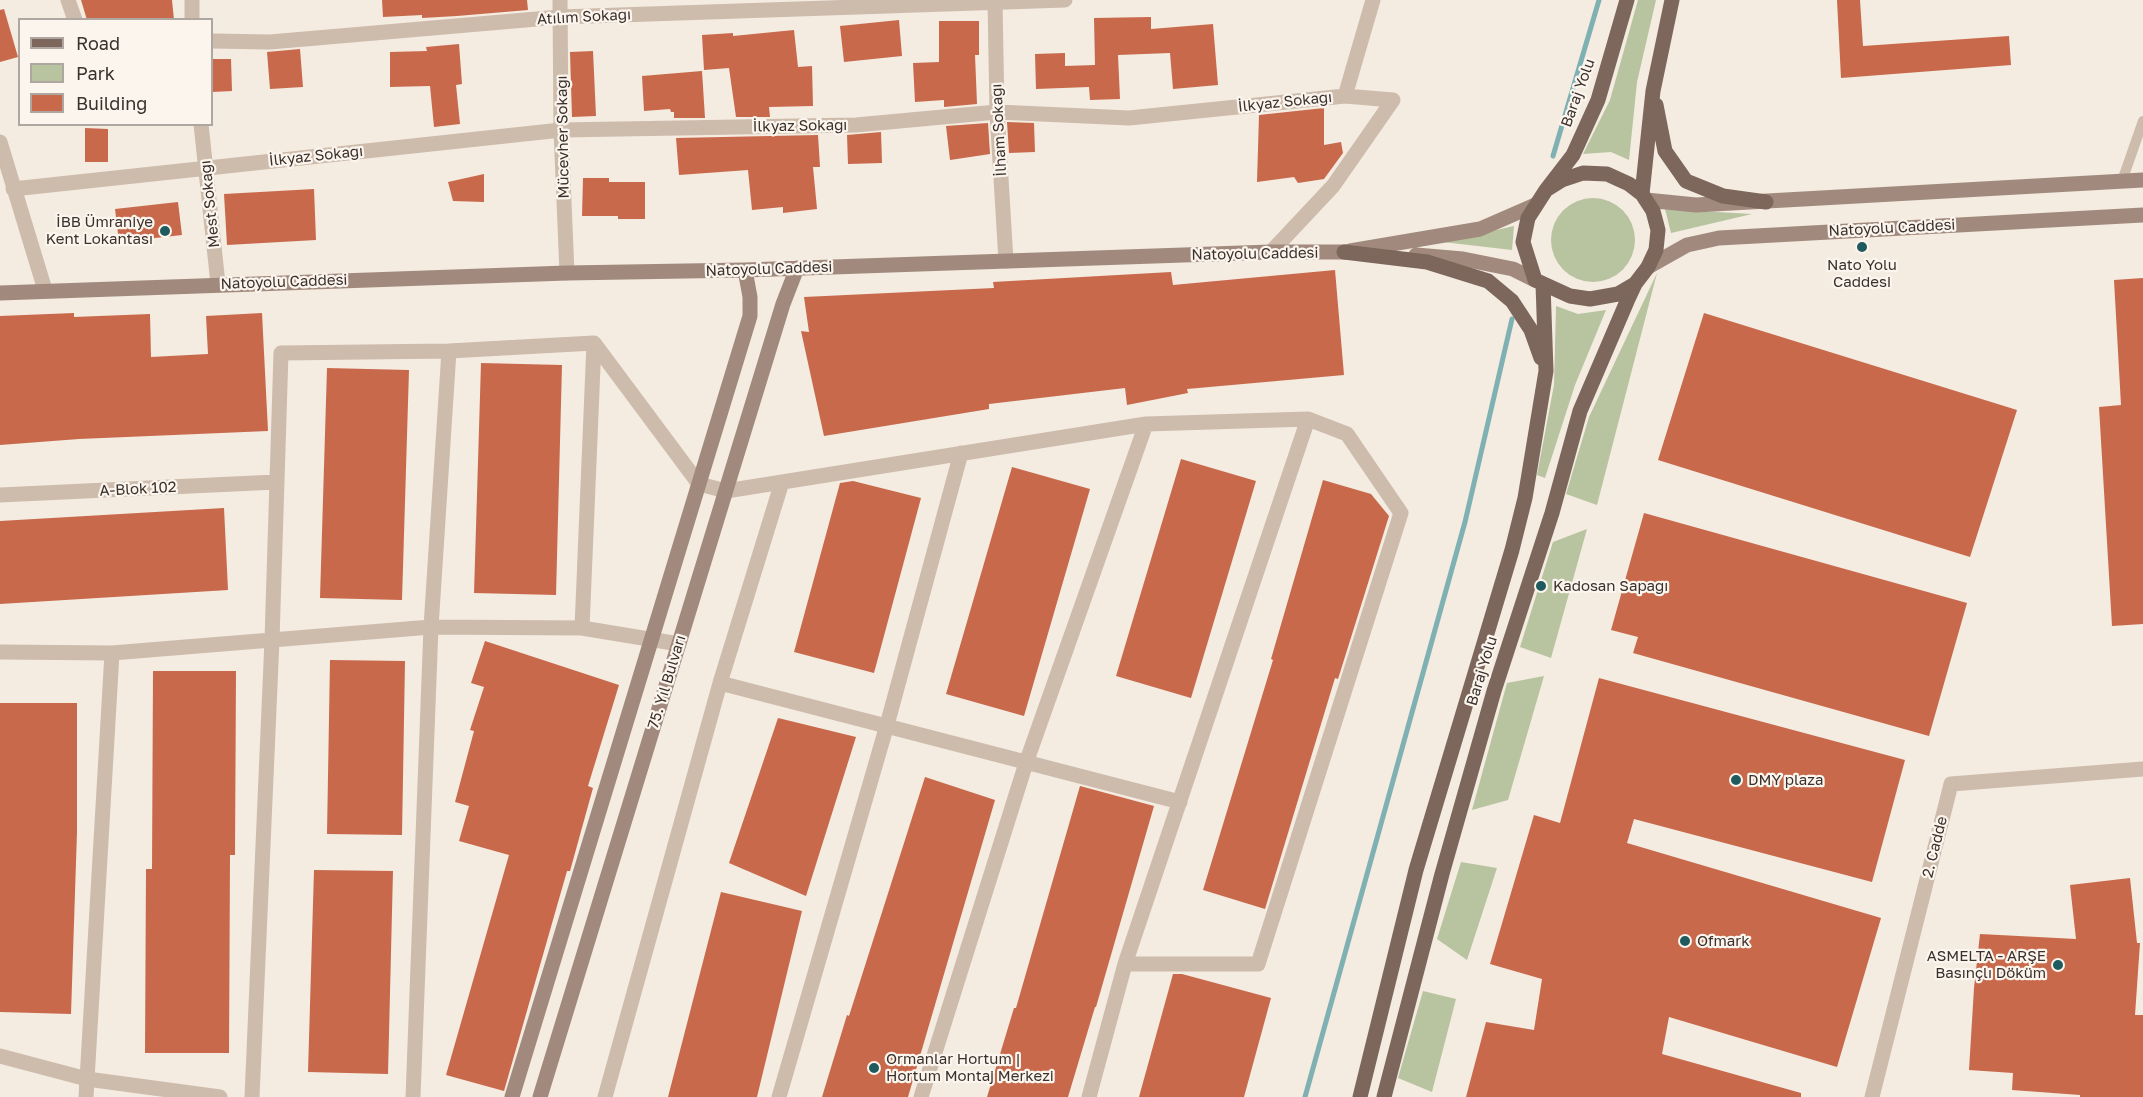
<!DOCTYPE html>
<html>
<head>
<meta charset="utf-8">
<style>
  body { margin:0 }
  #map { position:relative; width:2143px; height:1097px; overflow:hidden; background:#f4ebe1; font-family:"Golos Text",sans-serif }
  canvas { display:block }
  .legend { position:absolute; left:18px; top:18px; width:195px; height:108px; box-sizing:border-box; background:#fbf5ee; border:2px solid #aea6a0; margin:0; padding:8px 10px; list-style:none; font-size:18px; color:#3b302b }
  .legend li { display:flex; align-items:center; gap:12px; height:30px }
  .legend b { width:30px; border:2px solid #aea6a0 }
</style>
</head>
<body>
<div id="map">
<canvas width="2143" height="1097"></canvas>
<ul class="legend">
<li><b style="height:8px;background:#7d675c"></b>Road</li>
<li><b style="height:16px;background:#b8c4a0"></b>Park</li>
<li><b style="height:16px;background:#c8694b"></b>Building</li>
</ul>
</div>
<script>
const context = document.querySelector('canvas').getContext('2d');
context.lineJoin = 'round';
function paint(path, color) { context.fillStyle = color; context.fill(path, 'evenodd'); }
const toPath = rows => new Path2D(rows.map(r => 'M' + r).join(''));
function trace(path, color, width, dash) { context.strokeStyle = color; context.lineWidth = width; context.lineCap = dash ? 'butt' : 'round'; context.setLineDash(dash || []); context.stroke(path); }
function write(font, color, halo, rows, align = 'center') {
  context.font = font + ' "Golos Text",sans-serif'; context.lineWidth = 4.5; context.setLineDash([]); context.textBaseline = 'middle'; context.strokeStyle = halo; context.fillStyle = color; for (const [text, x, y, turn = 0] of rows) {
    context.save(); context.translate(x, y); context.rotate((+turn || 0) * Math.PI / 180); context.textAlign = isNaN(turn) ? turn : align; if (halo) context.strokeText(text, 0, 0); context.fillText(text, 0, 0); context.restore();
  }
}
const green = toPath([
  [1638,0,1656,0,1637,82,1629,160,1611,152,1583,154,1610,100],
  '1551 240a42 42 0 1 1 84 0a42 42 0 1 1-84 0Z',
  [1665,209,1752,214,1671,233],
  [1514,226,1512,250,1443,242],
  [1657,273,1597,505,1566,494,1589,417],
  [1556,306,1578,314,1606,310,1575,385,1545,478,1537,475,1554,385],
  [1587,529,1551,658,1520,647,1553,542],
  [1544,676,1508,800,1472,810,1507,683],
  [1461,862,1497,868,1467,960,1437,939],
  [1423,991,1456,999,1432,1092,1398,1078]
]);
const stream = toPath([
  [1553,156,1599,0],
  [1305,1097,1465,522,1512,319]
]);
const building = toPath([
  [81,0,172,0,174,20,87,20],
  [382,0,527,0,528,10,457,16,422,18,422,15,383,17],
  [1837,0,1860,0,1863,46,2009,36,2011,65,1841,78],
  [4,9,18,57,0,62,0,10],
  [1151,17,1151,29,1213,24,1218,85,1173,89,1170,53,1118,55,1120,99,1090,100,1089,87,1036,89,1035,54,1065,53,1065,66,1095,65,1094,18],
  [899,20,902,56,844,62,840,26],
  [939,21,979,21,979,55,975,55,977,104,944,107,944,100,915,102,913,63,939,62],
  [794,30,798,67,812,66,813,106,769,107,770,117,736,117,729,68,704,70,702,35,733,33,733,36],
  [459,44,462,84,456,85,460,124,434,127,430,86,390,87,390,52,427,51,426,47],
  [300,49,303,87,270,89,267,52],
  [593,51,596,116,572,117,570,52],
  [212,59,231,59,232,91,212,92],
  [702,71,705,118,674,118,674,112,671,112,670,109,644,111,642,76],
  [1324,108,1324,145,1341,142,1343,153,1324,179,1298,183,1294,177,1257,182,1259,115],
  [1007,122,1034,123,1035,152,1009,153],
  [988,123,990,154,950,160,946,126],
  [85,128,108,129,108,162,85,162],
  [881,132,882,163,848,164,847,135],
  [818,135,820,167,813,167,817,209,783,213,783,207,752,210,748,170,679,175,676,138],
  [484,174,484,202,453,201,448,182],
  [583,178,609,178,609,182,645,182,645,219,618,219,618,216,582,216],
  [314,189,316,240,227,245,224,194],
  [178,202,182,235,119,242,115,209],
  [1335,270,1344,375,1187,389,1188,393,1127,405,1125,388,989,404,989,409,824,436,801,331,809,332,804,297,994,288,993,282,1171,272,1173,285],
  [2143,278,2143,624,2112,626,2099,407,2121,405,2114,280],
  [74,313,74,317,150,314,151,357,208,354,206,316,262,313,268,431,79,439,0,445,0,316],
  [1704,313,2017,410,1970,557,1658,460],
  [481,363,562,365,556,595,474,593],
  [327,368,409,370,402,600,320,598],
  [1181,459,1256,481,1191,698,1116,676],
  [1012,467,1090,489,1024,716,946,694],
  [1323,480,1371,494,1389,516,1338,679,1335,678,1265,909,1203,890,1273,660,1271,659],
  [853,481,921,498,874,673,794,652,840,483],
  [224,508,228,590,0,604,0,521],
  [1644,513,1967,603,1929,736,1633,653,1638,637,1611,630],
  [485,641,619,685,588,786,593,788,570,871,567,871,504,1091,446,1075,509,855,459,841,469,806,455,802,474,731,470,730,484,687,471,683],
  [330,660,405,661,402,835,327,834],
  [153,671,236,671,235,855,230,855,229,1053,145,1053,146,869,152,869],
  [1599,678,1905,760,1872,882,1634,819,1627,843,1881,918,1837,1067,1669,1017,1662,1054,1801,1093,1801,1097,1466,1097,1486,1022,1534,1030,1542,979,1490,964,1534,815,1560,823],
  [0,703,77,703,77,832,71,1014,0,1012],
  [778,718,856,737,806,896,729,863],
  [925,777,995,800,908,1097,822,1097,847,1015,849,1016],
  [1080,786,1154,806,1096,1007,1095,1007,1068,1097,987,1097,1014,1008,1016,1008],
  [314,870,393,871,388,1074,308,1072],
  [2130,878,2137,943,2140,943,2135,1015,2143,1015,2143,1097,2080,1097,2080,1095,2012,1090,2013,1073,1969,1070,1974,988,1980,934,2076,939,2070,885],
  [721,892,802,911,757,1097,668,1097],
  [1173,974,1182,974,1271,998,1244,1097,1139,1097]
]);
const lane = toPath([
  [2122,181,2143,121]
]);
const street = toPath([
  [68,0,75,20],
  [192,0,192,20],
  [560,0,561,130,567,273],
  [995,0,997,112,1006,261],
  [212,41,270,42,560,17,1065,0],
  [1345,96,1373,0],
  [201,124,218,284],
  [0,142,45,290],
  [13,189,561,130,856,125,997,112,1129,118,1345,96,1393,100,1333,186,1271,252],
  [0,495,276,482],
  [582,628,594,343],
  [0,652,112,653,431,627,582,628,679,644],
  [720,683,782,482],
  [1125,964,1308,419],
  [0,1056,87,1079,220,1097],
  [86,1097,112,653],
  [252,1097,272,640,281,353,449,351,594,343,699,484,726,491,1146,424],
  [413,1097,431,627,449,351],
  [605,1097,720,683,1180,802],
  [779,1097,887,725,961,453],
  [921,1097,1026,763,1146,424,1308,419,1347,434,1401,513,1258,964,1125,964,1089,1097],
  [1872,1097,1951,784,2143,769]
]);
const secondary = toPath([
  [1646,200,1696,205,2143,180],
  [1350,251,1480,229,1535,205],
  [1416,255,1463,259,1513,269,1535,280],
  [1648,267,1687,245,1719,238,2143,215],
  [0,293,567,273,745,270,1271,252,1356,252],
  [512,1097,750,316,750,297,745,270],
  [540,1097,783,304,797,268]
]);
const primary = toPath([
  [1627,0,1598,100,1573,155,1546,190,1528,218,1523,242,1535,280,1570,296,1590,299,1618,294,1635,284],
  [1656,105,1665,151,1686,181,1723,196,1766,202],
  [1642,194,1653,91,1672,0],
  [1344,252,1427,262,1488,281,1512,301,1531,330,1541,358],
  [1360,1097,1416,870,1512,550,1525,498,1546,371,1543,284],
  [1384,1097,1442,874,1494,691,1552,513,1580,411,1628,299,1635,284,1648,267,1656,250,1658,230,1653,211,1642,194,1629,184,1607,174,1583,173,1562,180,1546,190]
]);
const markers = [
  [165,231,6,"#1f5a5e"],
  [1862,247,6,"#1f5a5e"],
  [1541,586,6,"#1f5a5e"],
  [1736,780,6,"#1f5a5e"],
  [1685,941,6,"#1f5a5e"],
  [2058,965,6,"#1f5a5e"],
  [874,1068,6,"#1f5a5e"]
];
const streetNames = [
  ["Atılım Sokağı",584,17,-3],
  ["Baraj Yolu",1578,93,-70],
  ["İlkyaz Sokağı",1285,102,-6],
  ["İlkyaz Sokağı",800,126,-1],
  ["İlham Sokağı",999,130,-93],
  ["Mücevher Sokağı",563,137,-91],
  ["İlkyaz Sokağı",316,156,-6],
  ["Mest Sokağı",210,204,-96],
  ["Natoyolu Caddesi",1892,228,-3],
  ["Natoyolu Caddesi",1255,254,-1],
  ["Natoyolu Caddesi",769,269,-2],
  ["Natoyolu Caddesi",284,282,-2],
  ["A-Blok 102",138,489,-3],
  ["Baraj Yolu",1482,671,-73],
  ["75. Yıl Bulvarı",667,682,-73],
  ["2. Cadde",1935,847,-76]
];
const poiNames = [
  ["İBB Ümraniye",153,222,"right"],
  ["Kent Lokantası",153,239,"right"],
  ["Nato Yolu",1862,265,"center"],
  ["Caddesi",1862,282,"center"],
  ["Kadosan Sapağı",1553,586],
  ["DMY plaza",1748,780],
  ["Ofmark",1697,941],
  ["ASMELTA - ARŞE",2046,956,"right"],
  ["Basınçlı Döküm",2046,973,"right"],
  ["Ormanlar Hortum |",886,1059],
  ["Hortum Montaj Merkezi",886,1076]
];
paint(green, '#b8c4a0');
trace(stream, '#7fb0b2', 5);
paint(building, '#c8694b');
trace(lane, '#cdbbac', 10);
trace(street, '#cdbbac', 15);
trace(secondary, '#a18a7d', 15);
trace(primary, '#7d675c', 15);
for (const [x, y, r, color] of markers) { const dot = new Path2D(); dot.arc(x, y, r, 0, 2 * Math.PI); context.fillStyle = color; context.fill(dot); trace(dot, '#fbf5ee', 2); }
write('15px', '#3b302b', '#fbf5ee', streetNames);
write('15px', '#3b302b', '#fbf5ee', poiNames, 'left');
</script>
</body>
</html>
